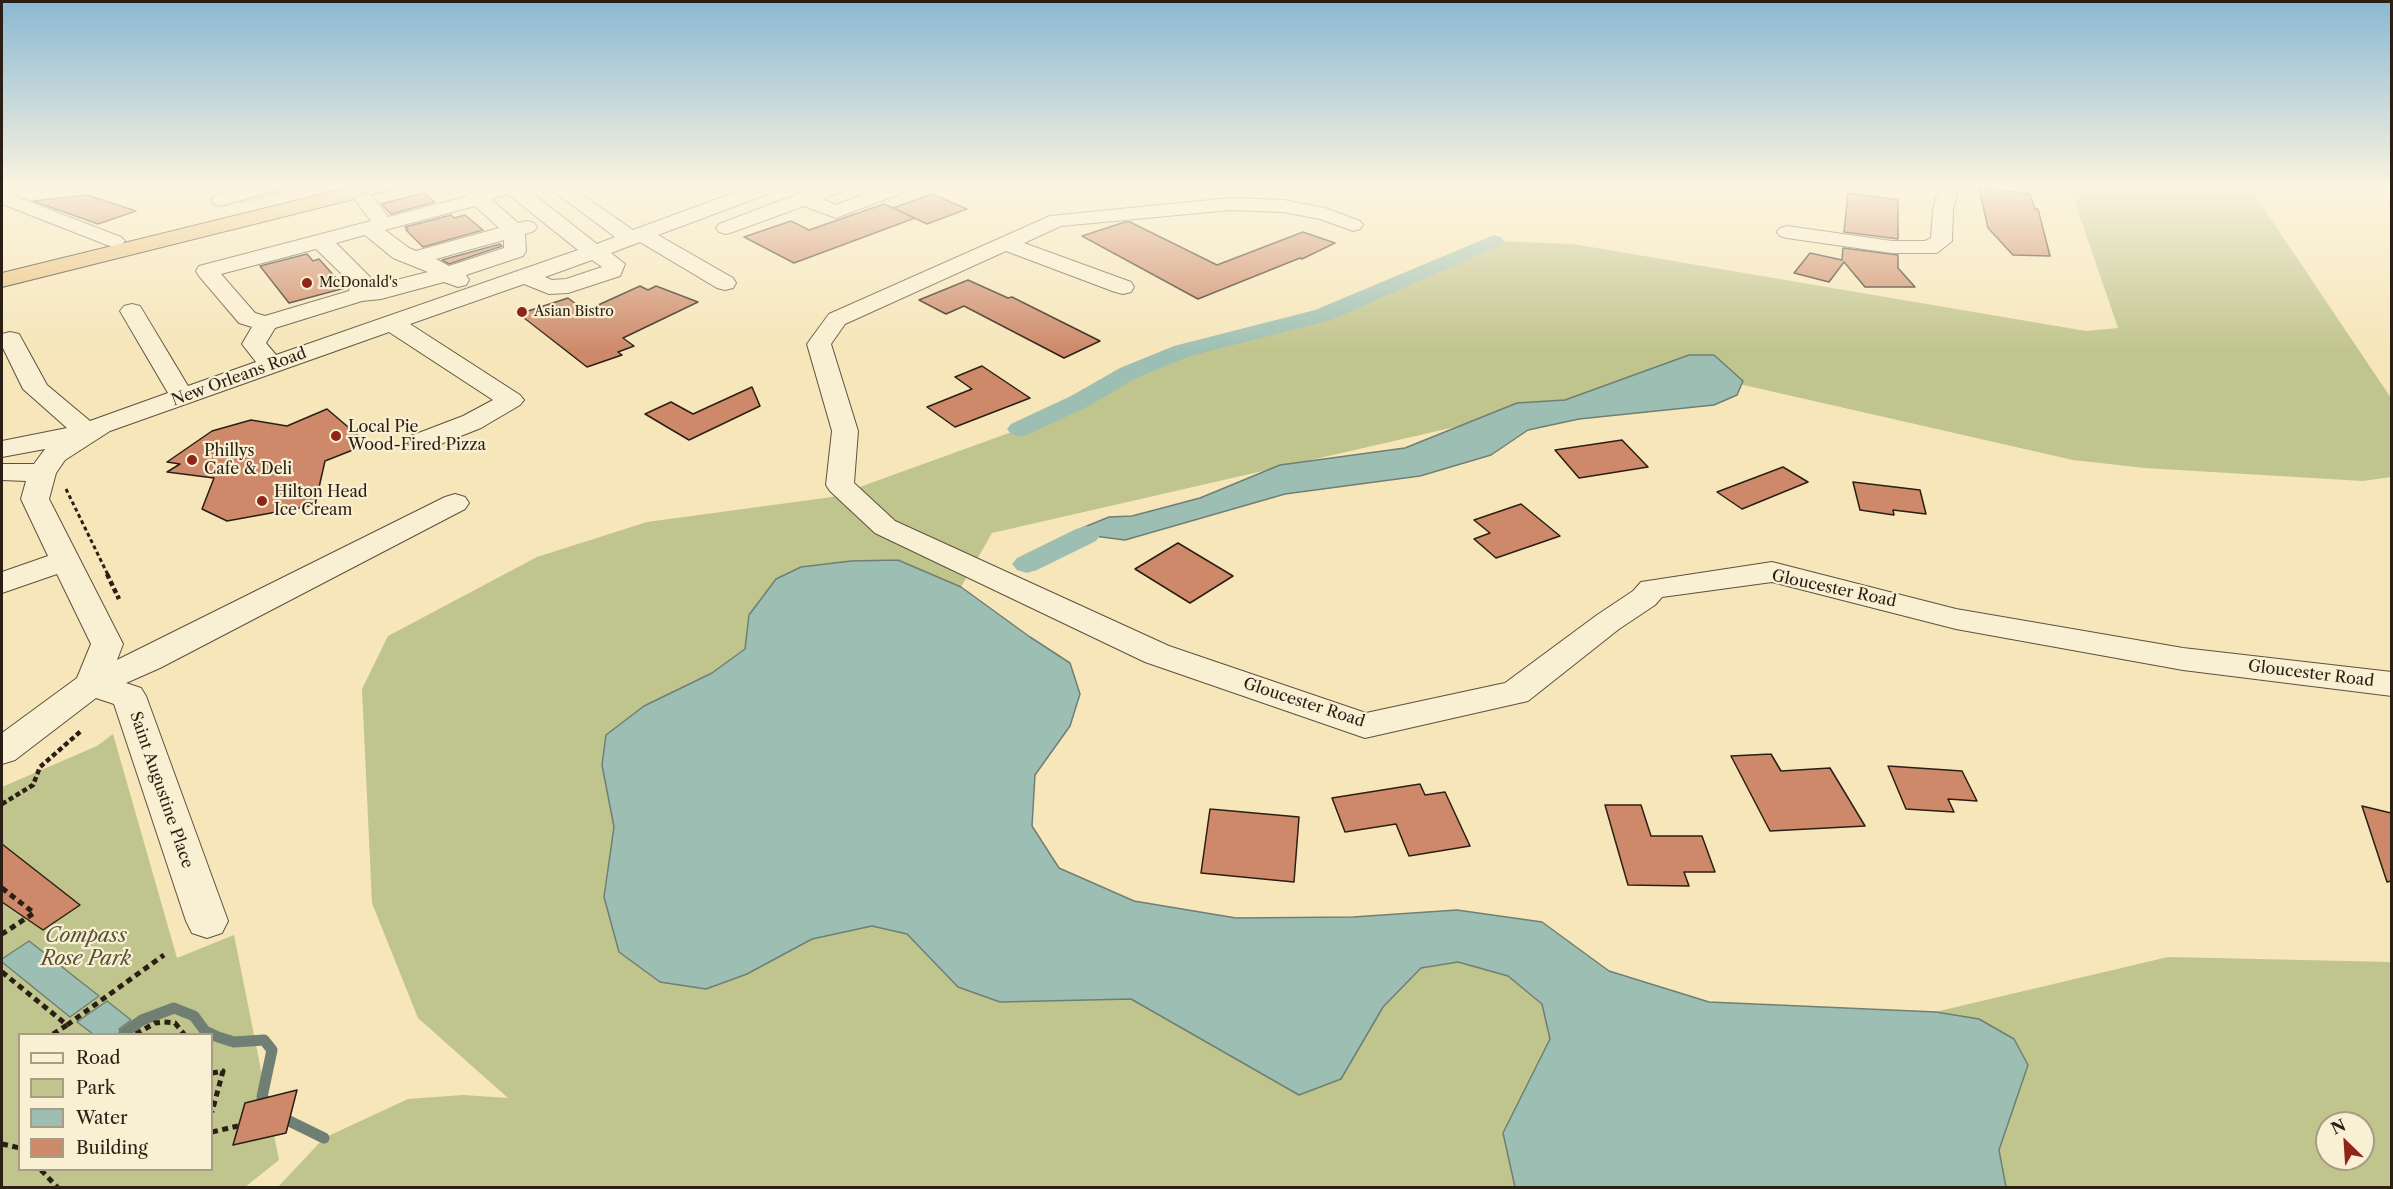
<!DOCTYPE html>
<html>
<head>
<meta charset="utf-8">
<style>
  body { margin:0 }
  #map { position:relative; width:2393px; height:1189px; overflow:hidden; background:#f6e6ba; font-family:"Libre Caslon Text",serif }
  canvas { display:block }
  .frame { position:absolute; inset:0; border:3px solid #2b1f15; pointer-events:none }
  .legend { position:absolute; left:18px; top:1033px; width:195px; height:138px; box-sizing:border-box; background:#f9efd2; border:2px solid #a79c86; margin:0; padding:8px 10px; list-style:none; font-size:18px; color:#2b1f15 }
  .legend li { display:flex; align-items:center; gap:12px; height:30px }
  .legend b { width:30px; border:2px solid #a79c86 }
  .north { position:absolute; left:2315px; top:1111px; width:60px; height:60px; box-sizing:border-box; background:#f9efd2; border:2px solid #a79c86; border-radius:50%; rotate:335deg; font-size:16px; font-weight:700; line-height:24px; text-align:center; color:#2b1f15 }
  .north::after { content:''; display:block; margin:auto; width:21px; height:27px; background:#8f2418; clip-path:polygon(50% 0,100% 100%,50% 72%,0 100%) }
</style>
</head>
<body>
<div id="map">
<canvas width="2393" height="1189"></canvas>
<div class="frame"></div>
<ul class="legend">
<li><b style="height:8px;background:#f9efd2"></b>Road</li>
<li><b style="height:16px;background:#c0c48d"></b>Park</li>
<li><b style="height:16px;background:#9dbfb3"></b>Water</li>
<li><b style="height:16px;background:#cd8969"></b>Building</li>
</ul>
<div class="north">N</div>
</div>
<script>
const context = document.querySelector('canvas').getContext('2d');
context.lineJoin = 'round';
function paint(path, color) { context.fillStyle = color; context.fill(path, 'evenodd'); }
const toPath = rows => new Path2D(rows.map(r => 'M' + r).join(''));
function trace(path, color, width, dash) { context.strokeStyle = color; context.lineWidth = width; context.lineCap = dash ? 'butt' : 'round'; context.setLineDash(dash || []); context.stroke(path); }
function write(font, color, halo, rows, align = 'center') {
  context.font = font + ' "Libre Caslon Text",serif'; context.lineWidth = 4.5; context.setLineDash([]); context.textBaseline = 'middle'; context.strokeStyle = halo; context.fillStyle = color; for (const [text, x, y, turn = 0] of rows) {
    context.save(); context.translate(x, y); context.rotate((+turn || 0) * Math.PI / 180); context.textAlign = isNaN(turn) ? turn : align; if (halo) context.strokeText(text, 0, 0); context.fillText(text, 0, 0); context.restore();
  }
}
const green = toPath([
  [295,185,324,185,242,204,234,199],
  [2069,185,2248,185,2391,398,2391,477,2363,481,2145,468,2073,460,1691,373,992,533,961,587,995,927,1487,929,1689,1070,2168,957,2391,962,2391,1187,277,1188,324,1138,408,1099,463,1095,508,1098,418,1018,372,903,362,689,388,636,537,557,647,522,832,497,1020,429,1080,401,1128,373,1182,351,1324,315,1494,241,1573,244,2086,331,2118,328],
  [2327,1123,2363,1123,2363,1159,2327,1159],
  [113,734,177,958,234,935,279,1160,245,1187,2,1188,2,787,97,746],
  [20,1034,212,1034,212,1170,20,1170]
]);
const water = toPath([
  [1689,355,1714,355,1743,381,1737,395,1714,405,1579,419,1528,430,1491,455,1420,476,1285,494,1125,540,1086,535,1082,528,1109,517,1132,516,1200,498,1280,465,1405,448,1517,403,1565,400,1689,355],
  [898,560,961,587,1030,637,1070,663,1080,694,1070,726,1035,775,1032,826,1059,868,1134,901,1236,918,1353,917,1457,910,1542,922,1609,971,1709,1002,1936,1012,1979,1019,2014,1039,2028,1065,1999,1150,2006,1187,1515,1187,1503,1133,1550,1039,1542,1004,1508,976,1458,962,1421,968,1383,1007,1341,1079,1299,1095,1131,999,1000,1002,958,987,907,934,872,926,812,939,747,974,706,989,660,982,619,952,604,897,614,827,602,765,606,735,644,706,712,673,745,649,749,615,776,579,801,567,851,561,898,560],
  [29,941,99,996,70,1017,2,962,2,959,29,941],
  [107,1001,131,1020,119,1029,125,1034,93,1034,77,1022,107,1001]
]);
const stream = toPath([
  [124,1033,142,1020,174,1008,194,1016,205,1031,218,1037,234,1042,264,1040,272,1050,262,1097,270,1106],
  [281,1117,324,1138]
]);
const canal = toPath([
  [1494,235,1501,237,1504,241,1501,245,1331,320,1190,356,1136,378,1089,406,1029,434,1020,437,1011,434,1007,429,1011,424,1071,396,1120,368,1174,346,1315,310,1494,235],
  [1086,526,1096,529,1100,535,1096,541,1037,570,1027,573,1017,570,1012,564,1017,558,1076,529,1086,526]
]);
const building = toPath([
  [1979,188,2030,194,2035,209,2038,209,2050,256,2013,255,1988,228,1979,188],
  [424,193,435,202,391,214,381,204,424,193],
  [1848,193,1898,200,1898,239,1844,232,1848,193],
  [932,194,967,209,927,224,893,208,932,194],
  [87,195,136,211,98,224,33,201,87,195],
  [884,204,915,218,794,263,744,237,791,221,809,230,884,204],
  [451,215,454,218,465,215,483,230,423,247,406,230,408,229,405,227,451,215],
  [1125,222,1130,222,1217,265,1303,232,1335,243,1302,259,1300,258,1198,299,1082,236,1125,222],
  [500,244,502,246,449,264,442,260,500,244],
  [1843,248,1898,255,1898,268,1915,287,1865,287,1844,262,1829,282,1794,273,1810,253,1842,260,1843,248],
  [307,254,313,261,319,259,345,288,289,303,260,266,307,254],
  [968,280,1008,298,1012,297,1100,341,1064,358,964,306,946,314,919,300,968,280],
  [640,286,648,290,656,286,698,302,623,338,634,346,618,352,622,355,587,367,519,314,568,298,585,311,640,286],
  [982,366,1030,398,955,427,927,407,972,389,955,377,982,366],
  [752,387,760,406,689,440,645,414,671,402,693,414,752,387],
  [327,409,368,444,325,461,315,505,227,521,202,509,214,478,167,472,180,464,167,462,212,431,251,420,287,426,327,409],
  [1622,440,1648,467,1579,478,1555,450,1622,440],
  [1783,467,1808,482,1742,509,1717,492,1783,467],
  [1853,482,1920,490,1926,514,1893,510,1894,515,1860,510,1853,482],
  [1521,504,1560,536,1496,558,1474,539,1490,533,1474,520,1521,504],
  [1178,543,1233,576,1190,603,1135,569,1178,543],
  [1771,754,1781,771,1830,768,1865,826,1770,831,1731,756,1771,754],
  [1888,766,1962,771,1977,801,1948,799,1954,812,1906,809,1888,766],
  [1420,784,1425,795,1445,792,1470,846,1409,856,1396,824,1345,832,1332,798,1420,784],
  [1605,805,1641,805,1651,836,1702,836,1715,872,1684,872,1689,886,1628,885,1605,805],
  [2362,806,2391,813,2391,881,2387,882,2362,806],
  [1210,809,1299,817,1294,882,1201,873,1210,809],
  [2,844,80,905,43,930,2,902,2,844],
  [297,1090,286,1133,233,1145,245,1103,297,1090]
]);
const pathFar3 = toPath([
  [409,188,420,185]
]);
const pathFar2 = toPath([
  [66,489,108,575]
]);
const pathFar1 = toPath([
  [107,574,119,599],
  [2,804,33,785,40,767,81,731]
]);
const path = toPath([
  [2,888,34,913,2,934],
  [2,972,67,1025,164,955],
  [53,1034,67,1025],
  [136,1034,155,1023,164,1022,175,1023,184,1034],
  [212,1073,223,1071,212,1112],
  [212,1132,238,1126],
  [2,1144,20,1148],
  [41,1170,58,1188]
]);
const minor = toPath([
  [2,185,14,185,17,197,121,237,125,241,121,245,114,247,107,245,2,204,2,185],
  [249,185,280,185,278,189,221,206,214,204,211,200,214,196,249,185],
  [496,185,522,185,597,244,615,237,545,185,568,185,633,230,755,185,783,185,781,189,658,235,733,278,736,283,733,288,725,290,717,288,640,242,611,253,625,264,620,276,568,293,549,294,524,284,410,324,520,395,524,400,520,405,481,428,428,449,418,451,408,449,404,443,408,437,463,416,493,400,389,332,110,431,65,460,56,473,49,499,123,644,117,660,445,497,455,494,465,497,469,503,465,509,160,668,126,683,141,688,146,696,228,921,222,933,207,938,192,933,186,921,114,704,96,698,15,760,2,764,2,733,77,678,91,644,57,574,2,593,2,572,48,556,21,499,26,481,2,480,2,464,34,464,45,449,2,457,2,441,67,428,23,389,2,346,2,334,10,332,19,334,47,385,90,421,168,393,120,311,124,306,132,304,140,306,188,386,256,362,242,344,252,327,239,323,199,276,196,271,199,266,371,221,349,192,352,188,366,188,388,217,468,196,470,193,496,185],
  [508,194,578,250,276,355,266,343,275,328,362,301,381,299,444,282,458,287,466,285,469,280,466,275,523,256,526,251,525,234,534,231,537,227,534,223,527,221,518,223,491,199,508,194],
  [475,206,499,228,416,251,409,248,385,230,475,206],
  [365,235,393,258,428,272,372,286,373,282,370,277,336,243,365,235],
  [504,240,504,248,449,266,436,259,504,240],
  [316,249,351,283,349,291,265,316,255,313,221,274,316,249],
  [592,260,602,267,566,279,552,280,545,277,592,260],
  [822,185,851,185,849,189,822,199,836,205,886,185,914,185,912,189,836,218,804,206,733,232,726,234,719,232,716,228,719,224,822,185],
  [1939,185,1959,185,1953,210,1952,241,1937,253,1892,253,1787,238,1780,236,1777,232,1780,228,1787,226,1892,241,1925,241,1931,238,1933,210,1939,185],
  [1230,198,1283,200,1325,208,1360,221,1363,225,1360,229,1353,231,1320,219,1283,212,1230,210,1061,226,1024,243,1131,282,1134,287,1131,292,1123,294,1115,292,1006,251,845,324,831,344,858,431,854,483,895,521,1169,646,1366,713,1505,683,1597,615,1633,591,1641,582,1772,562,1956,609,2183,648,2392,672,2392,696,2183,670,1956,629,1772,582,1662,597,1655,605,1619,629,1528,701,1365,738,1145,662,875,533,830,491,826,485,832,431,807,344,829,314,1050,216,1230,198]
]);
const highway = toPath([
  [360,185,397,185,394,189,2,287,2,273,360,185]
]);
const markers = [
  [307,283,6,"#8f2418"],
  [522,312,6,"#8f2418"],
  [336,436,6,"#8f2418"],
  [192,460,6,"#8f2418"],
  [262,501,6,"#8f2418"]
];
const farPoinames = [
  ["McDonald's",319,283],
  ["Asian Bistro",534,312]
];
const streetNames = [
  ["New Orleans Road",239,377,-20],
  ["Gloucester Road",1834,589,12],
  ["Gloucester Road",2311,674,7],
  ["Gloucester Road",1304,703,18],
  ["Saint Augustine Place",161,790,71]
];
const poiNames = [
  ["Local Pie",348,427],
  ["Wood-Fired Pizza",348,445],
  ["Phillys",204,451],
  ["Cafe & Deli",204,469],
  ["Hilton Head",274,492],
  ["Ice Cream",274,510]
];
const nearParknames = [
  ["Compass",86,936],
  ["Rose Park",86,959]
];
paint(green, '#c0c48d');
paint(water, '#9dbfb3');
trace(water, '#6f7f74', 1.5);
trace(stream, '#6f7f74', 11);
paint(canal, '#9dbfb3');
paint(building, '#cd8969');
trace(building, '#2b1f15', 1.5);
trace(minor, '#5e513e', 2);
trace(highway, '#2b1f15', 2);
trace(pathFar3, '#2b1f15', 2, [3, 2]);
trace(pathFar2, '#2b1f15', 3, [4, 3]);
trace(pathFar1, '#2b1f15', 4.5, [5, 3]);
trace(path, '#2b1f15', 5, [6, 4.5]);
paint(minor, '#f9efd2');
paint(highway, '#ebc37d');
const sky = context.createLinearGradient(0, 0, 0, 352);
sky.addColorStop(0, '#8ab8d3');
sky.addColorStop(0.53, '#fbf4e0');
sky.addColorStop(1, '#fbf4e000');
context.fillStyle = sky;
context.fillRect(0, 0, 2393, 352);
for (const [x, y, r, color] of markers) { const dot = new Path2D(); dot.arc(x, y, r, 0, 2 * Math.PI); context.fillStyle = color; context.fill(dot); trace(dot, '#f9efd2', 2); }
write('14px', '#2b1f15', '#f9efd2', farPoinames, 'left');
write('16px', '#2b1f15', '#f9efd2', streetNames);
write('16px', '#2b1f15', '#f9efd2', poiNames, 'left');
write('italic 20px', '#585139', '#f9efd2', nearParknames);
</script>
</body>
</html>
